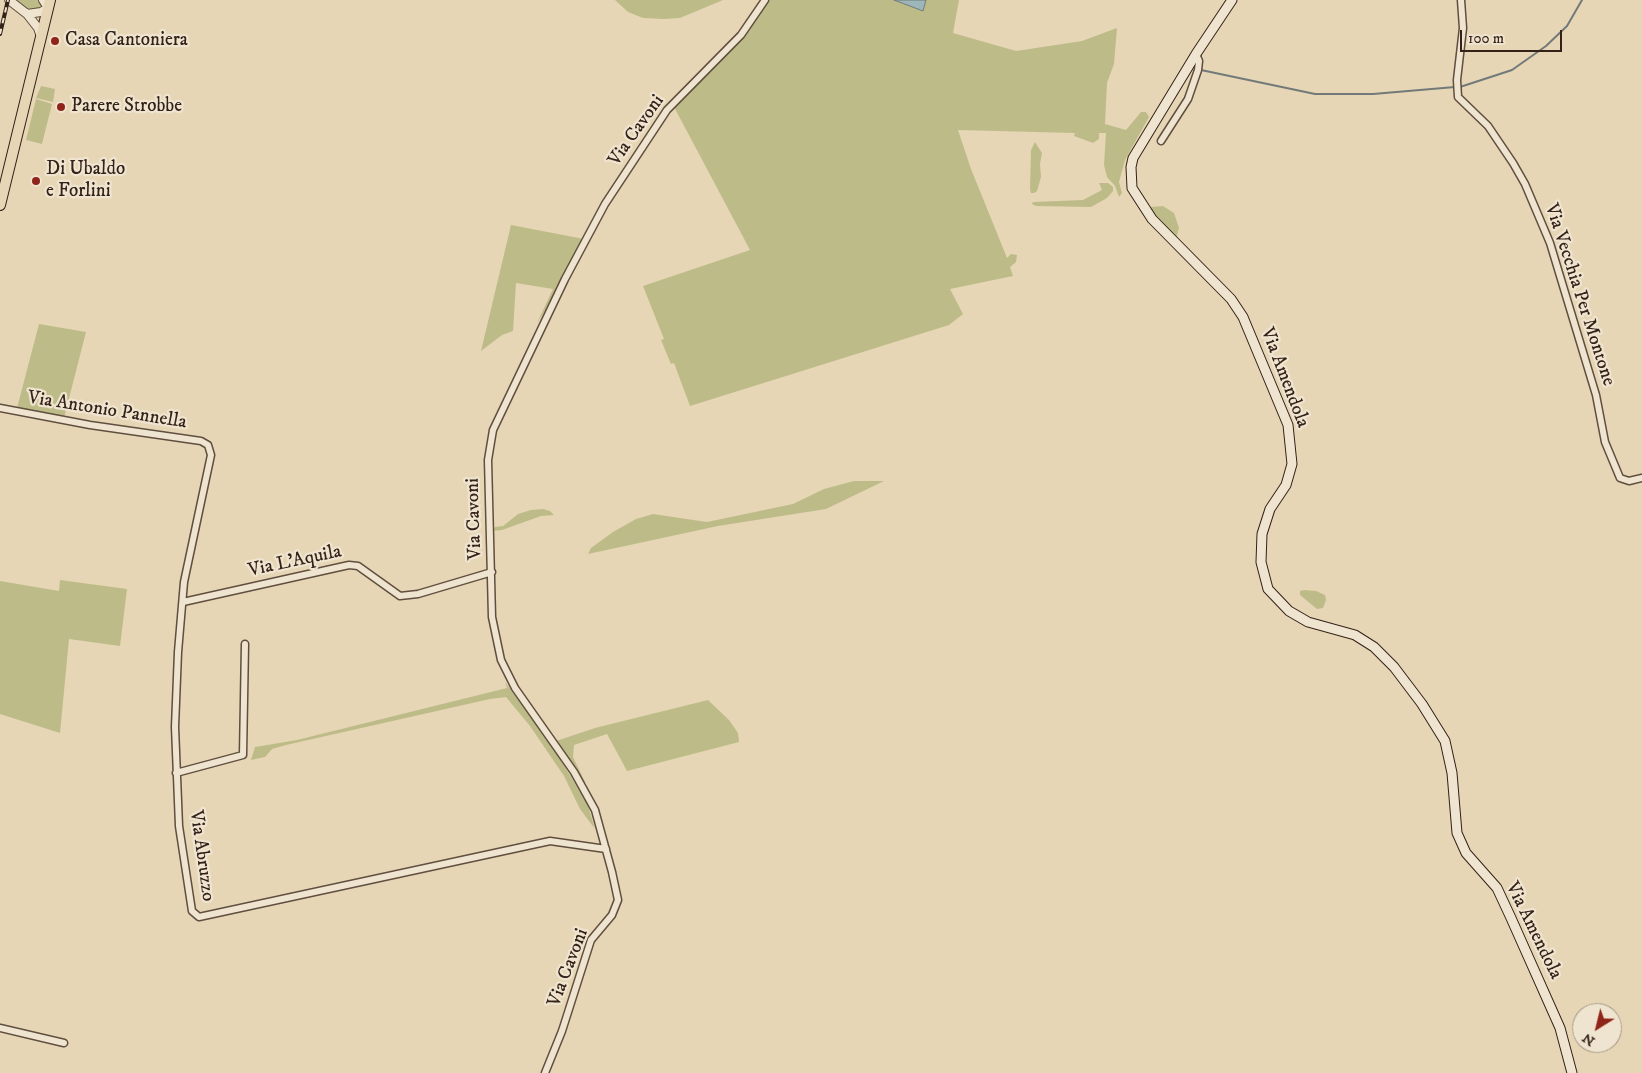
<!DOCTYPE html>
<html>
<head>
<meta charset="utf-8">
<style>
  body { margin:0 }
  #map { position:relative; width:1642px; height:1073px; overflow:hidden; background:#e6d6b5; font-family:"IM FELL DW Pica",serif }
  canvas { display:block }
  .north { position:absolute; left:1572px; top:1003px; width:50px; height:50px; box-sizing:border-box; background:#efe4cf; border:1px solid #a49686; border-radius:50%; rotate:216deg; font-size:14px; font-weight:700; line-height:20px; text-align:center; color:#342118 }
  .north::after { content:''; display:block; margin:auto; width:18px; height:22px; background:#8f2418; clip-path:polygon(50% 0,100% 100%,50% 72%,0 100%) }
  .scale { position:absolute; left:1460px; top:30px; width:102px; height:22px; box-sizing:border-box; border:2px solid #342118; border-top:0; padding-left:6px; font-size:15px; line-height:18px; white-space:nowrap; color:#342118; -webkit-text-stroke:4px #efe4cf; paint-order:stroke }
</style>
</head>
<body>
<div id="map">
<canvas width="1642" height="1073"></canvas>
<div class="north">N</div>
<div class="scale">100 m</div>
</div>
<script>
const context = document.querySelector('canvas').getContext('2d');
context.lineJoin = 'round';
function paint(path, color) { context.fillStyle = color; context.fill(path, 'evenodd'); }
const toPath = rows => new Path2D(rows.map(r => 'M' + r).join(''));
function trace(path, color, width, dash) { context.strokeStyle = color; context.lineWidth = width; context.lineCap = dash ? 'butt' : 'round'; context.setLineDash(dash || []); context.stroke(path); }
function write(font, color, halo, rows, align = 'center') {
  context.font = font + ' "IM FELL DW Pica",serif'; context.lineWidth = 4.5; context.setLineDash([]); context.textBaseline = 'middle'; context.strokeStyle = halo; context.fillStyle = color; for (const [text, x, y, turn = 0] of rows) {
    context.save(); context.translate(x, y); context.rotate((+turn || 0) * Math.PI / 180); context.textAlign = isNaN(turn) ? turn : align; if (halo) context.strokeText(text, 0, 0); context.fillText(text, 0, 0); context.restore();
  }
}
const green = toPath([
  [12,0,41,0,43,6,30,12],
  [615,0,723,0,680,18,664,19,643,18,628,12],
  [767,0,894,0,923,11,926,0,959,0,953,33,1016,51,1082,41,1117,28,1114,64,1107,83,1105,124,1126,130,1141,112,1146,112,1149,117,1125,160,1119,182,1122,193,1119,197,1115,186,1107,177,1104,165,1106,133,1099,133,1099,139,1093,143,1074,136,1075,133,958,130,971,169,1007,258,1011,254,1017,255,1016,262,1010,267,1013,276,950,289,963,314,949,325,690,406,674,363,671,364,661,340,664,339,643,286,750,250,673,105,728,52],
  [41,86,55,89,53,102,36,98],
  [36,99,52,104,42,144,26,140],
  [1035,142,1042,153,1040,164,1041,177,1037,191,1034,193,1031,193,1030,189,1031,150],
  [1099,183,1108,183,1113,187,1113,191,1107,198,1091,207,1036,206,1032,204,1033,202,1083,200,1102,190],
  [1163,206,1174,213,1179,228,1176,239,1152,215,1150,207],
  [511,225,584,239,557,293,537,323,553,289,516,283,513,331,502,335,481,351],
  [39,324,86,332,64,418,17,408],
  [854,481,884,481,826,509,718,526,588,554,591,548,613,532,636,519,653,514,707,522,793,504,824,489],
  [543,509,550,511,554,515,541,516,502,530,492,531,495,527,503,526,518,514,531,510],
  [60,580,127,589,120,646,69,639,60,733,0,714,0,581,59,591],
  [1304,590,1316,591,1325,595,1326,600,1323,608,1317,609,1300,595,1300,591],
  [505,682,555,750,588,806,595,829,580,809,564,776,530,726,506,697,490,699,286,745,272,749,265,757,251,760,255,747,297,740,507,688],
  [708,700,729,720,738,733,739,742,627,771,607,734,574,745,573,757,585,782,581,783,556,741,595,728]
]);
const water = toPath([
  [894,0,926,0,923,11,894,0]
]);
const stream = toPath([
  [1201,70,1315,94,1373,94,1455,87],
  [1460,87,1512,70,1546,46,1567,26,1582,0]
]);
const minor = toPath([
  [1461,0,1463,28,1457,80,1458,97,1488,126,1513,163,1525,184,1550,243,1596,395,1605,442,1620,478,1629,481,1642,478],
  [1161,141,1188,99,1198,70,1199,61,1196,54],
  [0,408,90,425,201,441,208,445,211,455,184,582,178,652,175,727,179,826,192,911,199,917,550,841,606,849],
  [183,602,349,565,358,566,400,596,418,594,492,572],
  [176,773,243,755,245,644],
  [0,1028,64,1043],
  [545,1073,562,1031,591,940,612,915,618,900,612,872,595,810,574,772,515,688,501,660,492,617,488,460,493,430,565,279,605,204,667,110,741,35,765,0]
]);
const tertiary = toPath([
  [9,0,27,14,38,28,41,37],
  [27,14,41,12,48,8,43,0]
]);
const secondary = toPath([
  [1232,0,1196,54,1133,158,1131,167,1132,188,1152,219,1231,299,1243,317,1288,425,1292,464,1286,485,1270,509,1262,534,1261,562,1268,589,1289,611,1308,622,1355,635,1374,647,1394,667,1422,704,1445,741,1452,773,1457,833,1466,853,1497,888,1511,918,1560,1028,1572,1073]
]);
const primary = toPath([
  [0,205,50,0]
]);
const rail = toPath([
  [0,34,8,0]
]);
const markers = [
  [55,41,5,"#8f2418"],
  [61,107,5,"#8f2418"],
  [36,181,5,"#8f2418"]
];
const poiNames = [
  ["Casa Cantoniera",65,41],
  ["Parere Strobbe",71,107],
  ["Di Ubaldo",46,170],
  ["e Forlini",46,192]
];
const streetNames = [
  ["Via Cavoni",637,131,-55],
  ["Via Vecchia Per Montone",1579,295,72],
  ["Via Amendola",1284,378,69],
  ["Via Antonio Pannella",107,411,9],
  ["Via Cavoni",475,519,-92],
  ["Via L'Aquila",295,562,-12],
  ["Via Abruzzo",201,856,82],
  ["Via Amendola",1533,931,64],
  ["Via Cavoni",569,968,-69]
];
paint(green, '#bdbc88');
paint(water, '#9cb6b9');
trace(water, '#727a79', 1);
trace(stream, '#727a79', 2);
trace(minor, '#604e3f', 9);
trace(tertiary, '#604e3f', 10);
trace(secondary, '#342118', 11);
trace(primary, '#342118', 12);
trace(minor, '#efe4cf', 6);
trace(tertiary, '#efe4cf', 8);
trace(secondary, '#efe4cf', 9);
trace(primary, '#e6d6b5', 10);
trace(rail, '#342118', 4);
trace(rail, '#efe4cf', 2, [5.5]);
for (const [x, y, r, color] of markers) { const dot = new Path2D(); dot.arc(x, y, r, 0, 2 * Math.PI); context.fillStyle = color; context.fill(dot); trace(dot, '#efe4cf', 2); }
write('19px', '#342118', '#efe4cf', poiNames, 'left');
write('19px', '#342118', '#efe4cf', streetNames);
</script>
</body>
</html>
